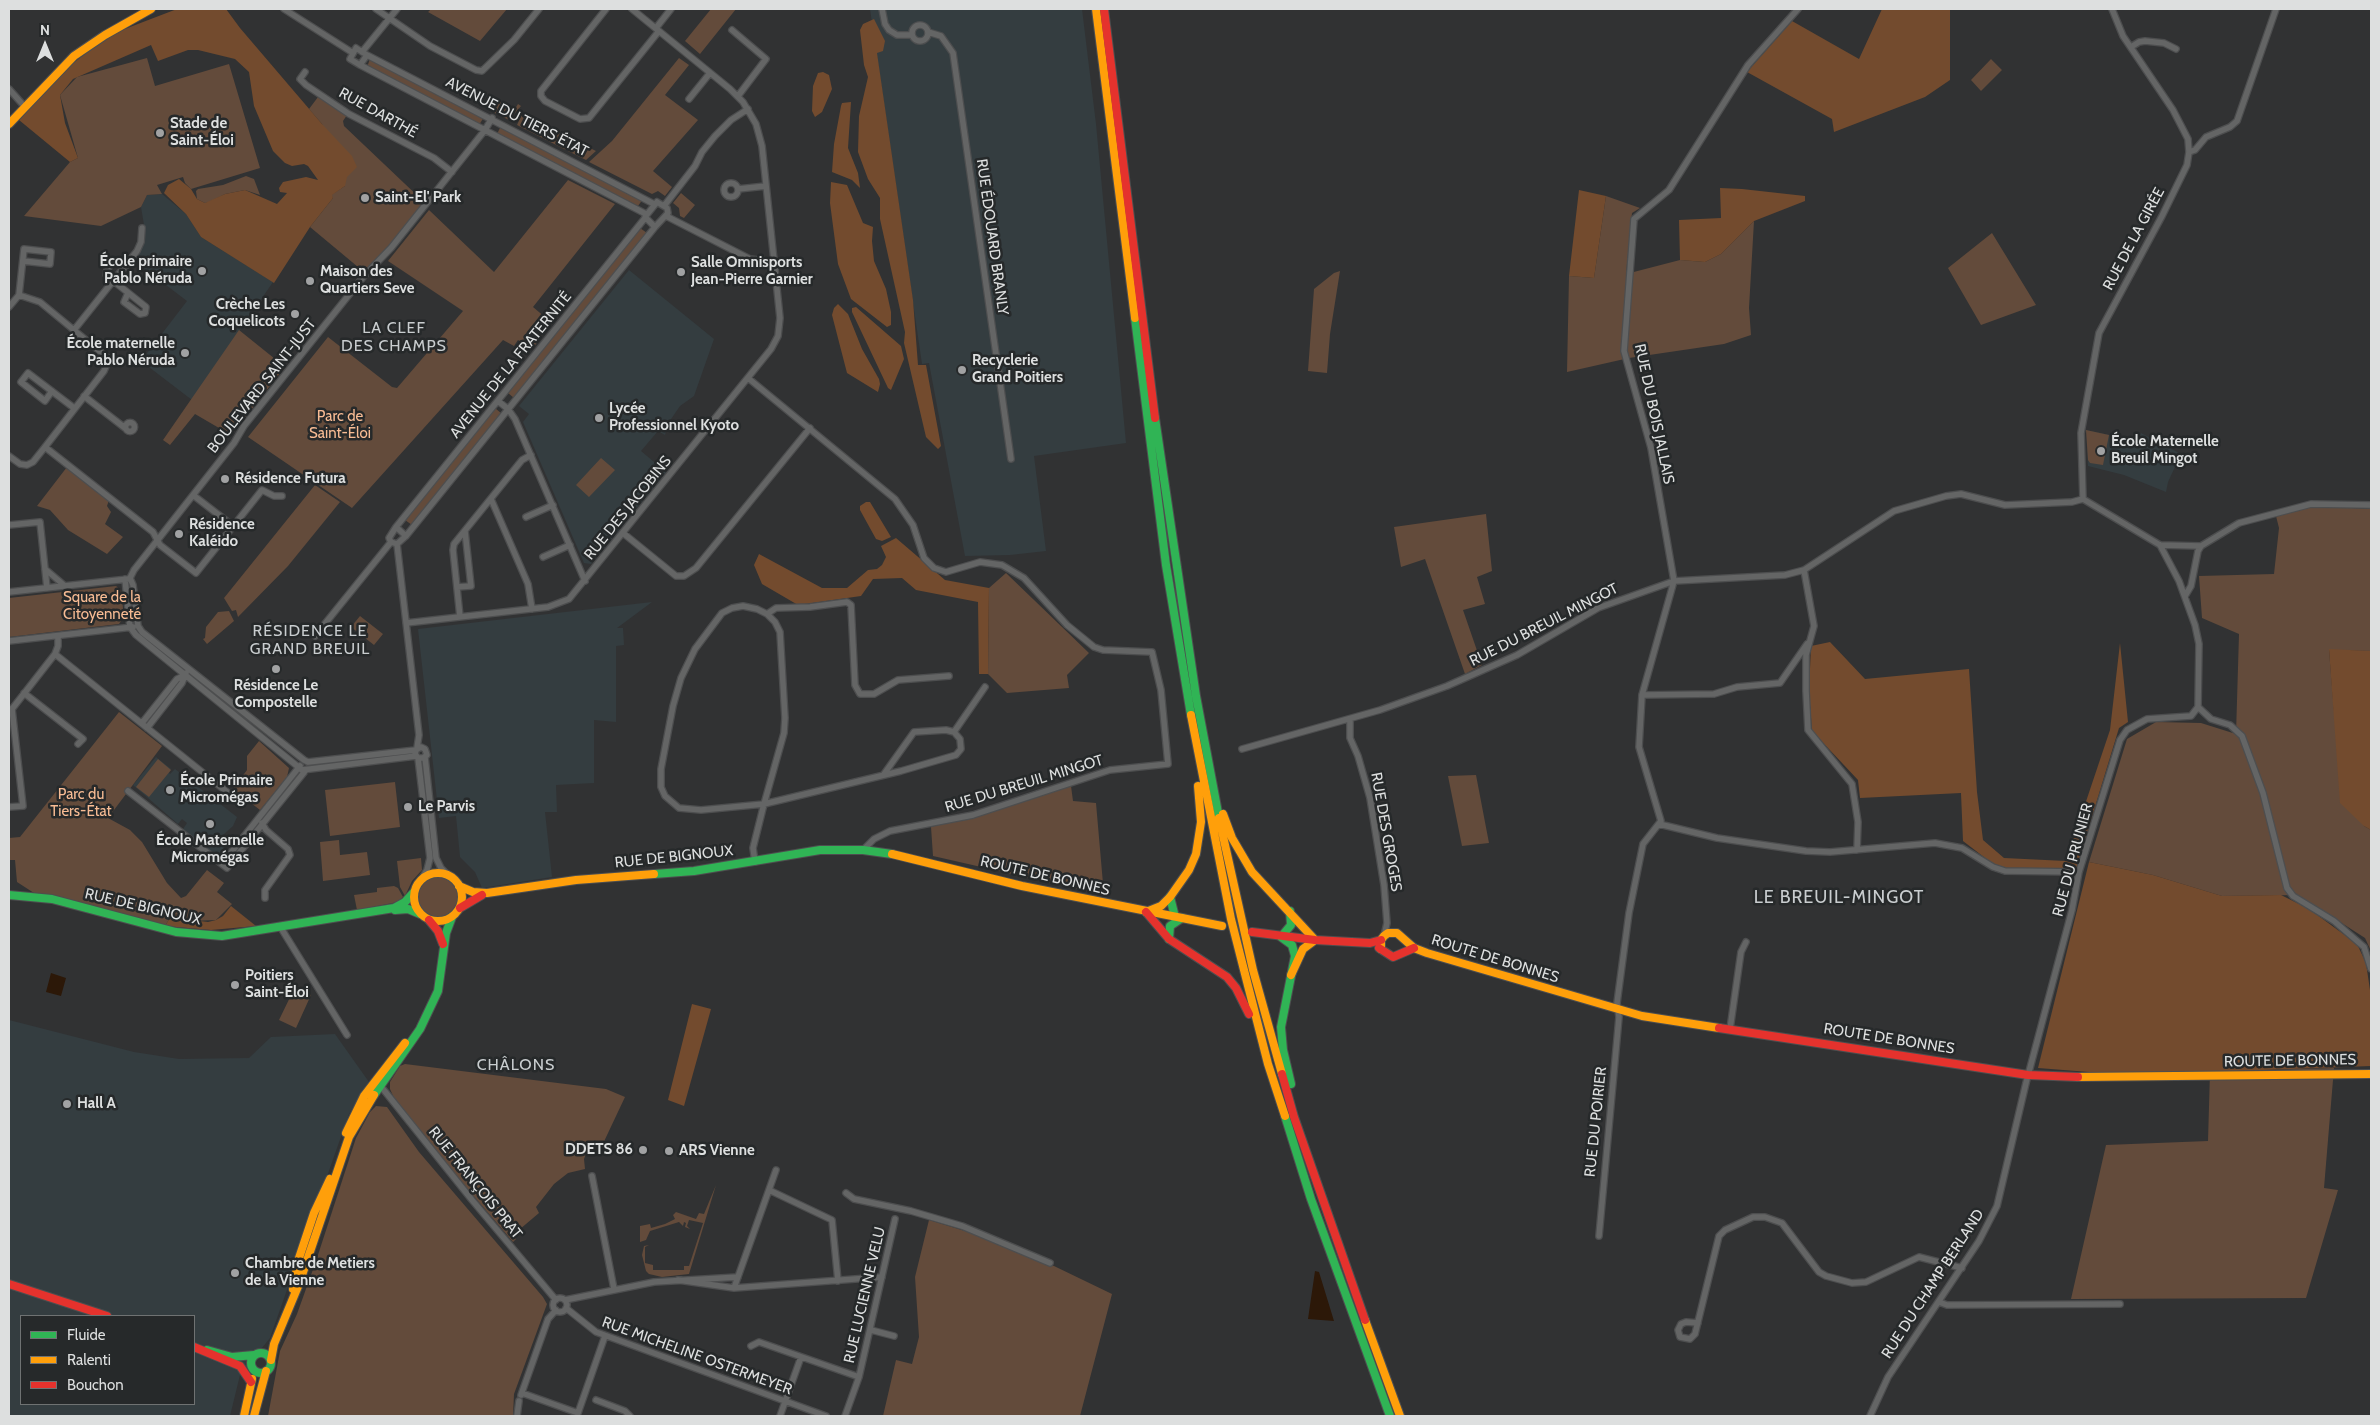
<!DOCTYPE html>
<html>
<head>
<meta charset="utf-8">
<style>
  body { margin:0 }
  #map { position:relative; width:2380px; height:1425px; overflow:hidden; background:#313233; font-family:Cabin,sans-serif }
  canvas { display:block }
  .frame { position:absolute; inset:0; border:10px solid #dddfdf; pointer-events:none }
  .legend { position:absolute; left:20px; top:1315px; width:175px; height:90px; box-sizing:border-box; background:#26292a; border:1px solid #6f7272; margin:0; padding:6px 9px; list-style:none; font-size:15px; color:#dddfdf }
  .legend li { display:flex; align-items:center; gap:10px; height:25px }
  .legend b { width:25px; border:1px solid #6f7272 }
  .north { position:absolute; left:20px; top:20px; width:50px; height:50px; -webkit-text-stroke:4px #26292a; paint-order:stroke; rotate:0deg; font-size:14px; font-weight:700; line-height:20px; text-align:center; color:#dddfdf }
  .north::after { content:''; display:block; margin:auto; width:18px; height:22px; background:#dddfdf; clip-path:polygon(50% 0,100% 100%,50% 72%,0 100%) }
</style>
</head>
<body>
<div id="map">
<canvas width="2380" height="1425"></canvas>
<div class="frame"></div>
<ul class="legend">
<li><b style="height:6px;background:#30b455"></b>Fluide</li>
<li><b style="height:6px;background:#ff9f0a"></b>Ralenti</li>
<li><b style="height:6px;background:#e5322d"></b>Bouchon</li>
</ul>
<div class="north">N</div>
</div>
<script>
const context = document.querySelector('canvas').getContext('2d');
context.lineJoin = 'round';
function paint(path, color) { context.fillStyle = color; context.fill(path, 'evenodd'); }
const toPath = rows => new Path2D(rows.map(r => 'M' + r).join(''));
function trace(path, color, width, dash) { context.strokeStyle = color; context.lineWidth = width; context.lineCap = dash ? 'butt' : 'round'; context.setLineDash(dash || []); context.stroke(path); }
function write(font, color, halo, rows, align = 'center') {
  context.font = font + ' Cabin,sans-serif'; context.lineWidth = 5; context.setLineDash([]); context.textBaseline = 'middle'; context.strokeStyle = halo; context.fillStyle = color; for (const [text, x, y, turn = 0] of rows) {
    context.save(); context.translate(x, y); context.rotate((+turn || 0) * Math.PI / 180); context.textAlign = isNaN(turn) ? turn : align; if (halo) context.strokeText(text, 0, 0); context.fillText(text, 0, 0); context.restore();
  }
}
const built = toPath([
  [870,9,1082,9,1096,124,1126,443,1034,456,1046,551,1010,555,965,556,929,363,922,364],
  [162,194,186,214,201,237,273,282,192,400,141,361,187,301,133,260,142,247,145,231,141,207,147,195],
  [629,270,714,339,694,396,680,406,669,422,665,435,658,431,641,451,666,472,591,564,584,563,523,422,529,414,519,406],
  [2086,430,2139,441,2141,433,2181,454,2168,482,2166,492,2124,475,2088,466],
  [652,602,617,628,623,628,624,645,616,646,616,722,594,720,594,783,556,785,557,812,545,812,552,877,482,888,475,872,460,857,456,816,439,818,418,629],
  [156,757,171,769,169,773,170,774,175,769,237,817,233,826,223,835,230,840,217,856,183,829,187,823,182,819,178,824,133,785],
  [9,1020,134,1052,179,1059,249,1058,271,1037,335,1034,369,1082,349,1114,270,1338,240,1375,230,1416,9,1416],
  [21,1316,194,1316,194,1404,21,1404]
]);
const green = toPath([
  [431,9,507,9,480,41,428,12],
  [711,9,736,9,700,54,685,41],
  [147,58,155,86,229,64,260,168,191,189,185,183,183,177,157,185,162,194,147,195,141,207,101,226,24,216,70,162,78,158,60,95,77,77],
  [679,58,689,65,665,95,698,120,653,171,672,187,665,196,658,191,652,194,589,162,612,141],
  [370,59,484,117,479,125,367,67],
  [1991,59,2002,70,1981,91,1971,80],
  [318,97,347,115,343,121,344,126,424,202,381,257,370,267,358,267,310,227,333,198,331,195,345,186,322,124,309,109],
  [495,99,515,109,518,104,521,106,509,120,489,110],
  [522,114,572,140,566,150,517,125],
  [501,126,643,199,638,206,497,134],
  [574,140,596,151,586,160,568,151],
  [246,176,254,179,260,195,245,190,225,194,210,202,205,203,197,199,196,191,198,189,223,185],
  [568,180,615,204,533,307,552,323,532,349,518,340,514,346,503,340,352,508,248,437,328,337,392,387,397,388,463,311,388,261,429,210,494,272],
  [681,193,695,205,684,218,680,216,679,208,673,203],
  [1606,196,1640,208,1632,213,1626,274,1680,260,1705,262,1721,254,1754,221,1749,308,1751,335,1724,344,1629,358,1567,372,1569,276,1594,278],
  [640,228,647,233,514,398,508,393],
  [1992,233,2036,305,1981,325,1948,268],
  [1340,271,1330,334,1327,373,1308,371,1314,289,1334,273],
  [239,330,285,367,231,435,195,414,170,445,163,440],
  [495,408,502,414,412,525,405,520],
  [2086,430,2109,435,2103,465,2090,463,2088,460],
  [601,458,615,470,589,497,576,485],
  [67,467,109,500,107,506,111,512,105,524,123,537,107,554,68,530,50,510,37,506],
  [315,485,340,502,288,566,238,617,236,610,232,611,224,598],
  [2314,506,2371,509,2371,651,2329,650,2334,711,2364,826,2371,830,2371,951,2365,938,2298,895,2222,896,2153,875,2089,862,2127,739,2156,722,2201,723,2236,734,2239,634,2202,618,2199,576,2274,574,2279,528,2276,516],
  [1486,514,1492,571,1477,577,1485,604,1463,610,1482,665,1465,674,1425,559,1401,567,1394,527],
  [1006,573,1089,653,1067,675,1069,688,1007,693,988,674,989,588],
  [116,586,121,590,124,617,119,624,9,637,9,598],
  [229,611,234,621,207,644,203,639,205,638,206,627,218,612],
  [360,616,383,634,374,645,351,627],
  [119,712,162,746,108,818,130,830,142,842,167,883,181,898,186,896,207,870,224,883,217,892,232,904,216,920,192,921,173,913,165,926,54,896,34,893,17,882,15,860,10,860,9,838,20,837],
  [259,741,289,768,287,777,260,810,233,789,247,770,247,756],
  [158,759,171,770,149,797,136,787],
  [1476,775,1489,843,1462,846,1448,776],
  [395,782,400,827,330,836,325,790],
  [1071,786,1073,801,1096,803,1104,895,933,856,931,827],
  [339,840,340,855,367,852,370,875,323,881,320,842],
  [421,858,422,870,412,881,405,896,400,887,397,861],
  '417 897a21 21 0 1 1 42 0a21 21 0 1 1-42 0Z',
  [394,886,398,888,403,897,398,902,357,910,354,895,377,892,377,888],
  [295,987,311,995,296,1028,279,1020],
  [405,1064,606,1089,625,1097,600,1150,589,1146,584,1159,585,1169,568,1173,554,1184,536,1207,539,1213,513,1235,516,1239,513,1242,442,1159,394,1098,390,1089,390,1082,400,1066],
  [2334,1068,2324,1188,2338,1190,2306,1298,2071,1299,2106,1145,2208,1141,2210,1072],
  [376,1106,387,1107,419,1152,543,1297,547,1304,514,1394,513,1416,268,1416,280,1351,297,1314,316,1261,356,1138,370,1112],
  [716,1185,689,1274,662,1277,649,1274,646,1271,642,1255,644,1246,649,1245,645,1247,645,1263,653,1265,653,1270,684,1270,684,1266,689,1266,703,1223,689,1220,687,1226,690,1229,685,1227,686,1223,684,1222,683,1226,679,1222,650,1231,646,1240,640,1242,640,1226,650,1224,651,1228,665,1224,675,1219,673,1215,676,1212,696,1219,699,1213,704,1214],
  [929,1220,975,1234,1054,1266,1112,1294,1080,1416,883,1416,896,1360,912,1364,919,1337,915,1277]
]);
const forest = toPath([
  [177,9,226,9,240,28,322,124,352,156,357,167,347,177,345,186,332,195,333,198,310,227,274,283,201,237,186,214,164,193,168,185,179,179,191,189,197,199,205,203,225,194,245,190,277,204,287,193,280,192,279,188,283,182,306,177,318,180,308,166,304,164,292,166,285,163,273,151,254,106,249,72,235,59,198,50,188,50,158,61,151,45,73,79,60,95,65,123,78,158,70,162,19,120,66,69,96,45,117,32],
  [1882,9,1950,9,1950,80,1925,97,1834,132,1832,119,1747,72,1792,21,1859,59],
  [874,19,885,41,883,51,877,53,913,300,918,365,926,365,941,446,938,449,926,437,904,343,905,332,880,219,880,198,868,179,858,152,859,116,868,77,864,65,860,30,863,24],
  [823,72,829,75,832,89,822,112,815,117,812,111,813,86,818,73],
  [851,102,848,148,858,173,860,188,852,180,832,172,834,144,841,106,842,103],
  [831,182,847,185,863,223,873,227,872,241,874,261,886,289,891,312,891,325,887,327,851,299,838,264,830,203],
  [1720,188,1742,189,1805,196,1805,201,1754,221,1721,254,1705,262,1680,260,1679,220,1721,218],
  [1579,190,1606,196,1594,278,1569,276],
  [838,304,848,314,862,349,879,379,880,384,878,392,847,373,832,315,834,308],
  [856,307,901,346,904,359,891,390,888,388,852,312,852,308],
  [866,502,870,502,891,537,882,541,876,539,860,510,860,506],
  [896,538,945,580,989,588,988,674,979,674,978,602,916,590,902,578,873,579,861,596,798,605,762,584,754,565,759,554,822,588,847,588,868,570,877,569,882,565,886,557,881,546],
  [1830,642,1865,679,1969,669,1977,792,1983,840,2004,858,2066,861,2110,730,2120,643,2128,722,2119,728,2076,869,2009,869,1993,864,1963,841,1961,793,1860,798,1858,780,1812,731,1809,691,1811,646],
  [2329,649,2371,651,2371,830,2364,826,2340,803],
  [2089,862,2153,875,2222,896,2281,895,2309,909,2357,944,2366,963,2371,997,2371,1066,2210,1072,2089,1072,2038,1068],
  [231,906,256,926,211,930,165,926,173,913,183,919,208,922,216,920,223,916],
  [692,1004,711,1009,684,1106,668,1100]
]);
const water = toPath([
  [51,973,66,978,61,996,46,992],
  [1315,1271,1319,1272,1334,1321,1308,1319]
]);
const street = toPath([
  [284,9,353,53],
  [376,9,430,46,476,70,482,71,514,40,539,9],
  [606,9,541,91,541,96,545,101,580,119,589,118,659,31],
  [882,9,885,24,889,30,897,35,912,35],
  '912 33a8 8 0 1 1 16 0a8 8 0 1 1-16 0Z',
  [656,28,671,9],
  [732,30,766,59,738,96],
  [928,32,941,36,953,53,1011,459],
  [2131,47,2139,42,2145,41,2164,43,2176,49],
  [356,48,367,55,360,65,350,59,356,48],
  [362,52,397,9],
  [367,55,654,204],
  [360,65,646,214],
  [305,72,300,79,306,85,349,114,434,158,452,172],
  [9,89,25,107],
  [689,99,710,73],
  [2189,152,2195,150,2206,137,2230,127,2237,121,2276,9],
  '724 190a7 7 0 1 1 14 0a7 7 0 1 1-14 0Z',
  [738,189,766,186],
  [657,202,667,208,668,213,655,227,645,217,657,202],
  [664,206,695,166,702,152,715,136,731,120,748,109],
  [666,216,750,259,774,262],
  [127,265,119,261,113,261,107,270,106,275,146,307,145,313,140,314,124,302,128,293],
  [19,295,40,302,109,359,104,371,45,447],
  [9,307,19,295,24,249,51,252,50,264,23,261],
  [74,330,137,251,141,242,142,228],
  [748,378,895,499,913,525,924,558,934,568,946,572,980,562,1002,565,1024,578,1067,625,1094,647,1103,650,1152,652,1161,690,1168,764,1110,770,973,815,890,831,874,839,863,850],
  [52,391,45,401,21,382,28,373,74,408],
  [84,396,125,428],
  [498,401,508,409,515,419,585,581],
  '125.5 427a4.5 4.5 0 1 1 9 0a4.5 4.5 0 1 1-9 0Z',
  [9,456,20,464,27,465,33,462,45,447,153,532,160,545,196,573,262,490,274,496,282,496],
  [193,495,233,526],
  [491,499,528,584,532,609],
  [2083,499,2081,433,2099,333,2162,216,2187,165,2189,152,2188,139,2173,110,2123,36,2112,9],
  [2083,499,2160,545,2201,546],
  [526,517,553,505],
  [9,525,40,522,47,588],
  [396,527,645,218],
  [396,527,406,536,397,544,391,542,389,538,396,527],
  [623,533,676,576,684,576,696,568,810,428],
  [406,536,655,227],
  [397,544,419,735,417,748],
  [2160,545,2179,581,2195,625,2199,644,2198,707,2211,719,2230,725,2242,736,2263,793,2287,888,2293,896,2334,921,2364,947,2371,969],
  [543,557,570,545],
  [45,569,65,586],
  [1804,570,1814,626,1806,655,1806,691,1808,730,1852,784,1858,822,1857,850],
  [130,578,134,570,234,443,244,426,364,276,391,248,485,130,492,118],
  [130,578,133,585,138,626,142,632,304,760,308,762,416,750,421,747,425,749,427,755,423,758,418,758,415,754,416,750],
  [125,579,130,627,136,635,302,770,416,756],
  [457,587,471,586,465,531],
  [9,592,128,579],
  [2185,596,2191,586,2198,551,2201,546,2239,523,2311,504,2371,505],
  [743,606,757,609,767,614,775,622,780,632,785,718,784,733,764,804,701,810,679,808,665,796,661,787,661,769,673,706,681,678,695,649,722,613,732,608,743,606],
  [767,614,776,608,810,607,847,602,851,605,855,685,860,694,874,694,898,680,949,676],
  [460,617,453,550,454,544,522,460,531,455],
  [406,623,548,607,569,599,771,349,778,336,780,318,762,146,756,124,743,102,730,89,632,9],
  [315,636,391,542],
  [9,641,133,627],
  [55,654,227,792],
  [24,693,83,739,78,744],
  [1642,695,1714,694,1737,687,1780,683,1807,644],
  [9,709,12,709,55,654,58,646,58,636],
  [1350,719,1350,738,1358,756,1370,798,1384,885,1387,923,1384,936],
  [142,723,177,679,185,675],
  [147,728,182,683,186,673],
  [954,732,985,687],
  [1242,749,1380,710,1447,686,1517,655,1598,608,1674,581,1785,575,1804,570,1894,511,1946,496,1961,494,2005,505,2072,502,2083,499],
  [425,757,436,858,441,868,448,875],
  [418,758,430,858,427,870,422,878],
  [128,791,227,868,306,770],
  [9,807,23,806,12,709],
  [262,823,266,830,288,849,290,855,265,890,265,898],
  [1659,824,1717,838,1806,851,1830,852,1935,843,1962,848,1993,867,2005,871,2079,872],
  [755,862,753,848,764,804,901,771,956,755,961,749,960,739,954,732,946,730,914,732,884,774],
  [222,864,300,766],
  [281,928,347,1035],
  [1730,1029,1741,952,1746,942],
  [379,1084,472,1200,556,1300],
  [592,1176,614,1289],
  [769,1190,832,1220,838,1281],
  [846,1193,854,1199,911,1211,962,1226,1050,1263],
  [1599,1236,1619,1017,1617,1003,1629,913,1643,844,1661,821,1639,747,1642,695,1674,581,1651,448,1624,351,1634,219,1669,190,1748,65,1798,9],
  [678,1280,734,1288,882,1277],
  [734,1288,776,1170],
  '553 1305a7 7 0 1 1 14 0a7 7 0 1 1-14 0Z',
  [565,1300,654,1282,738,1277],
  [1939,1302,1947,1305,2120,1304],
  [566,1308,596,1332,826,1416],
  [1698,1323,1686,1322,1681,1324,1678,1330,1680,1337,1690,1339,1695,1334,1719,1236,1725,1230,1753,1217,1765,1217,1782,1223,1819,1272,1826,1276,1852,1283,1866,1282,1919,1257,1962,1268],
  [871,1330,894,1336],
  [751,1346,759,1342,859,1377,845,1416],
  [859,1377,895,1219],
  [522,1393,578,1413,605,1336],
  [521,1395,548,1319,556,1310],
  [596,1400,625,1411,630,1416],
  [517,1416,519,1401],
  [780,1416,801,1357],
  [1870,1416,1888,1377,1979,1241,1997,1206,2026,1083,2072,910,2079,872,2120,740,2127,730,2147,719,2191,716,2198,707]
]);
const fast = toPath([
  [1135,318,1166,565,1191,715],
  [1155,418,1196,696,1219,818],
  [654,874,694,871,820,850,863,850,892,854],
  [9,895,52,899,176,932,222,936,394,908,405,902,414,892],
  [1170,897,1175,917],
  [395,910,408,909,420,914],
  [1290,911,1291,925,1281,937,1292,945,1295,956,1281,1027,1283,1050,1291,1084],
  [1169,939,1170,926,1182,918],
  [374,1095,420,1029,438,991,446,933,452,917],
  [1285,1116,1311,1199,1390,1416],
  [207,1350,232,1357,254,1355],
  '251 1363a10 10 0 1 1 20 0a10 10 0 1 1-20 0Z'
]);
const slow = toPath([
  [1096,9,1135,318],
  [9,124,74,56,105,35,151,9],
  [1191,715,1231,919,1268,1064,1285,1116],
  [1223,814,1232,838,1252,872,1315,940,1303,949,1291,975],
  [1219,818,1253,970,1282,1074],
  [892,854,1022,886,1222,926],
  '414 897a24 24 0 1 1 48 0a24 24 0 1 1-48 0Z',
  [459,886,473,892,487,893,576,880,654,874],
  [1146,912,1161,906,1170,897,1189,870,1196,854,1201,822,1198,786],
  [1381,949,1381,940,1384,936,1388,933,1397,933,1414,948,1427,953,1642,1016,1719,1028],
  [2078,1077,2371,1074],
  [346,1133,364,1096,405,1043],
  [293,1289,298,1261,314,1213,330,1179],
  [1365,1320,1400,1416],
  [271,1360,274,1344,299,1284,349,1137,374,1095],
  [244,1416,252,1379],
  [254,1416,266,1371]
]);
const jam = toPath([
  [1104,9,1155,418],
  [460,908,482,895],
  [1146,912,1169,939,1227,977,1236,988,1249,1014],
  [429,920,438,931,443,944],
  [1252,932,1315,940,1370,943,1381,940],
  [1379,948,1393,957,1414,948],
  [1719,1028,2028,1075,2078,1077],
  [1282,1074,1294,1117,1365,1320],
  [9,1284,107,1316],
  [194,1347,240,1366,251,1382]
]);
const markers = [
  [160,133,5,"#a1a2a3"],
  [365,198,5,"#a1a2a3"],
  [202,271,5,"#a1a2a3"],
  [681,272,5,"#a1a2a3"],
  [310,281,5,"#a1a2a3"],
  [295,314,5,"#a1a2a3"],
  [185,353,5,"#a1a2a3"],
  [962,370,5,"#a1a2a3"],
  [599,418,5,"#a1a2a3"],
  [2101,451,5,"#a1a2a3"],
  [225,479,5,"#a1a2a3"],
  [179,534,5,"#a1a2a3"],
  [276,669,5,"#a1a2a3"],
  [170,790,5,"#a1a2a3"],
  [408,807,5,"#a1a2a3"],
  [210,824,5,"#a1a2a3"],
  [235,985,5,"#a1a2a3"],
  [67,1104,5,"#a1a2a3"],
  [643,1150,5,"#a1a2a3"],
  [669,1151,5,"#a1a2a3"],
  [235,1273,5,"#a1a2a3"]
];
const streetNames = [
  ["RUE DARTHÉ",378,113,29],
  ["AVENUE DU TIERS ÉTAT",517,117,27],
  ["RUE ÉDOUARD BRANLY",992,237,82],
  ["RUE DE LA GIRÉE",2134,239,-62],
  ["AVENUE DE LA FRATERNITÉ",511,365,-51],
  ["BOULEVARD SAINT-JUST",262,386,-52],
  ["RUE DU BOIS JALLAIS",1654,414,78],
  ["RUE DES JACOBINS",628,508,-51],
  ["RUE DU BREUIL MINGOT",1544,625,-27],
  ["RUE DU BREUIL MINGOT",1024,784,-17],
  ["RUE DES GROGES",1386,832,80],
  ["RUE DE BIGNOUX",674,857,-6],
  ["RUE DU PRUNIER",2073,860,-75],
  ["ROUTE DE BONNES",1045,876,13],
  ["RUE DE BIGNOUX",143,907,13],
  ["ROUTE DE BONNES",1495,959,17],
  ["ROUTE DE BONNES",1889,1039,9],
  ["ROUTE DE BONNES",2290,1061,-1],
  ["RUE DU POIRIER",1596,1122,-84],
  ["RUE FRANÇOIS PRAT",475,1183,51],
  ["RUE DU CHAMP BERLAND",1933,1284,-57],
  ["RUE LUCIENNE VELU",865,1295,-77],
  ["RUE MICHELINE OSTERMEYER",697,1356,20]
];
const poiNames = [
  ["Stade de",170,124],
  ["Saint-Éloi",170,141],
  ["Saint-El' Park",375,198],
  ["École primaire",192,262,"right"],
  ["Pablo Néruda",192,279,"right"],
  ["Salle Omnisports",691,263],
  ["Jean-Pierre Garnier",691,280],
  ["Maison des",320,272],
  ["Quartiers Seve",320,289],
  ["Crèche Les",285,305,"right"],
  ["Coquelicots",285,322,"right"],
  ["École maternelle",175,344,"right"],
  ["Pablo Néruda",175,361,"right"],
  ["Recyclerie",972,361],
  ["Grand Poitiers",972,378],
  ["Lycée",609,409],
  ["Professionnel Kyoto",609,426],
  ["École Maternelle",2111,442],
  ["Breuil Mingot",2111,459],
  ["Résidence Futura",235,479],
  ["Résidence",189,525],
  ["Kaléido",189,542],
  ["Résidence Le",276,686,"center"],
  ["Compostelle",276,703,"center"],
  ["École Primaire",180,781],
  ["Micromégas",180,798],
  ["Le Parvis",418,807],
  ["École Maternelle",210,841,"center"],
  ["Micromégas",210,858,"center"],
  ["Poitiers",245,976],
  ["Saint-Éloi",245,993],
  ["Hall A",77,1104],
  ["DDETS 86",633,1150,"right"],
  ["ARS Vienne",679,1151],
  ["Chambre de Metiers",245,1264],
  ["de la Vienne",245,1281]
];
const parkNames = [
  ["Parc de",340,417],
  ["Saint-Éloi",340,434],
  ["Square de la",102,598],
  ["Citoyenneté",102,615],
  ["Parc du",81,795],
  ["Tiers-État",81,812]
];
const neighbourhoodNames = [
  ["LA CLEF",394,328],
  ["DES CHAMPS",394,346],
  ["RÉSIDENCE LE",310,631],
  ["GRAND BREUIL",310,649],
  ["CHÂLONS",516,1065]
];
const quarterNames = [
  ["LE BREUIL-MINGOT",1839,898]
];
paint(built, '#343d40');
paint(green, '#634b3b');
paint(forest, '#734b2e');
paint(water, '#2c1808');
trace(street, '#4d4e4f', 8);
trace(fast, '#4d4e4f', 10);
trace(slow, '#4d4e4f', 10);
trace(jam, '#4d4e4f', 10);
trace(street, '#646565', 5.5);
trace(fast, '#30b455', 8);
trace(slow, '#ff9f0a', 8);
trace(jam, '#e5322d', 8);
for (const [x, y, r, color] of markers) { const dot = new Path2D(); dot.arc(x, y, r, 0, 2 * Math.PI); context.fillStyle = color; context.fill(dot); trace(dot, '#26292a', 2); }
write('15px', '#dddfdf', '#26292a', streetNames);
write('bold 15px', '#dddfdf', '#26292a', poiNames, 'left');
write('15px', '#f8bc94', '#26292a', parkNames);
context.letterSpacing = '1px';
write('16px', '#c9cdcf', '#26292a', neighbourhoodNames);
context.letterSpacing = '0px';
context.letterSpacing = '1px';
write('18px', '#c9cdcf', '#26292a', quarterNames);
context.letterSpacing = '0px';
</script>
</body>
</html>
